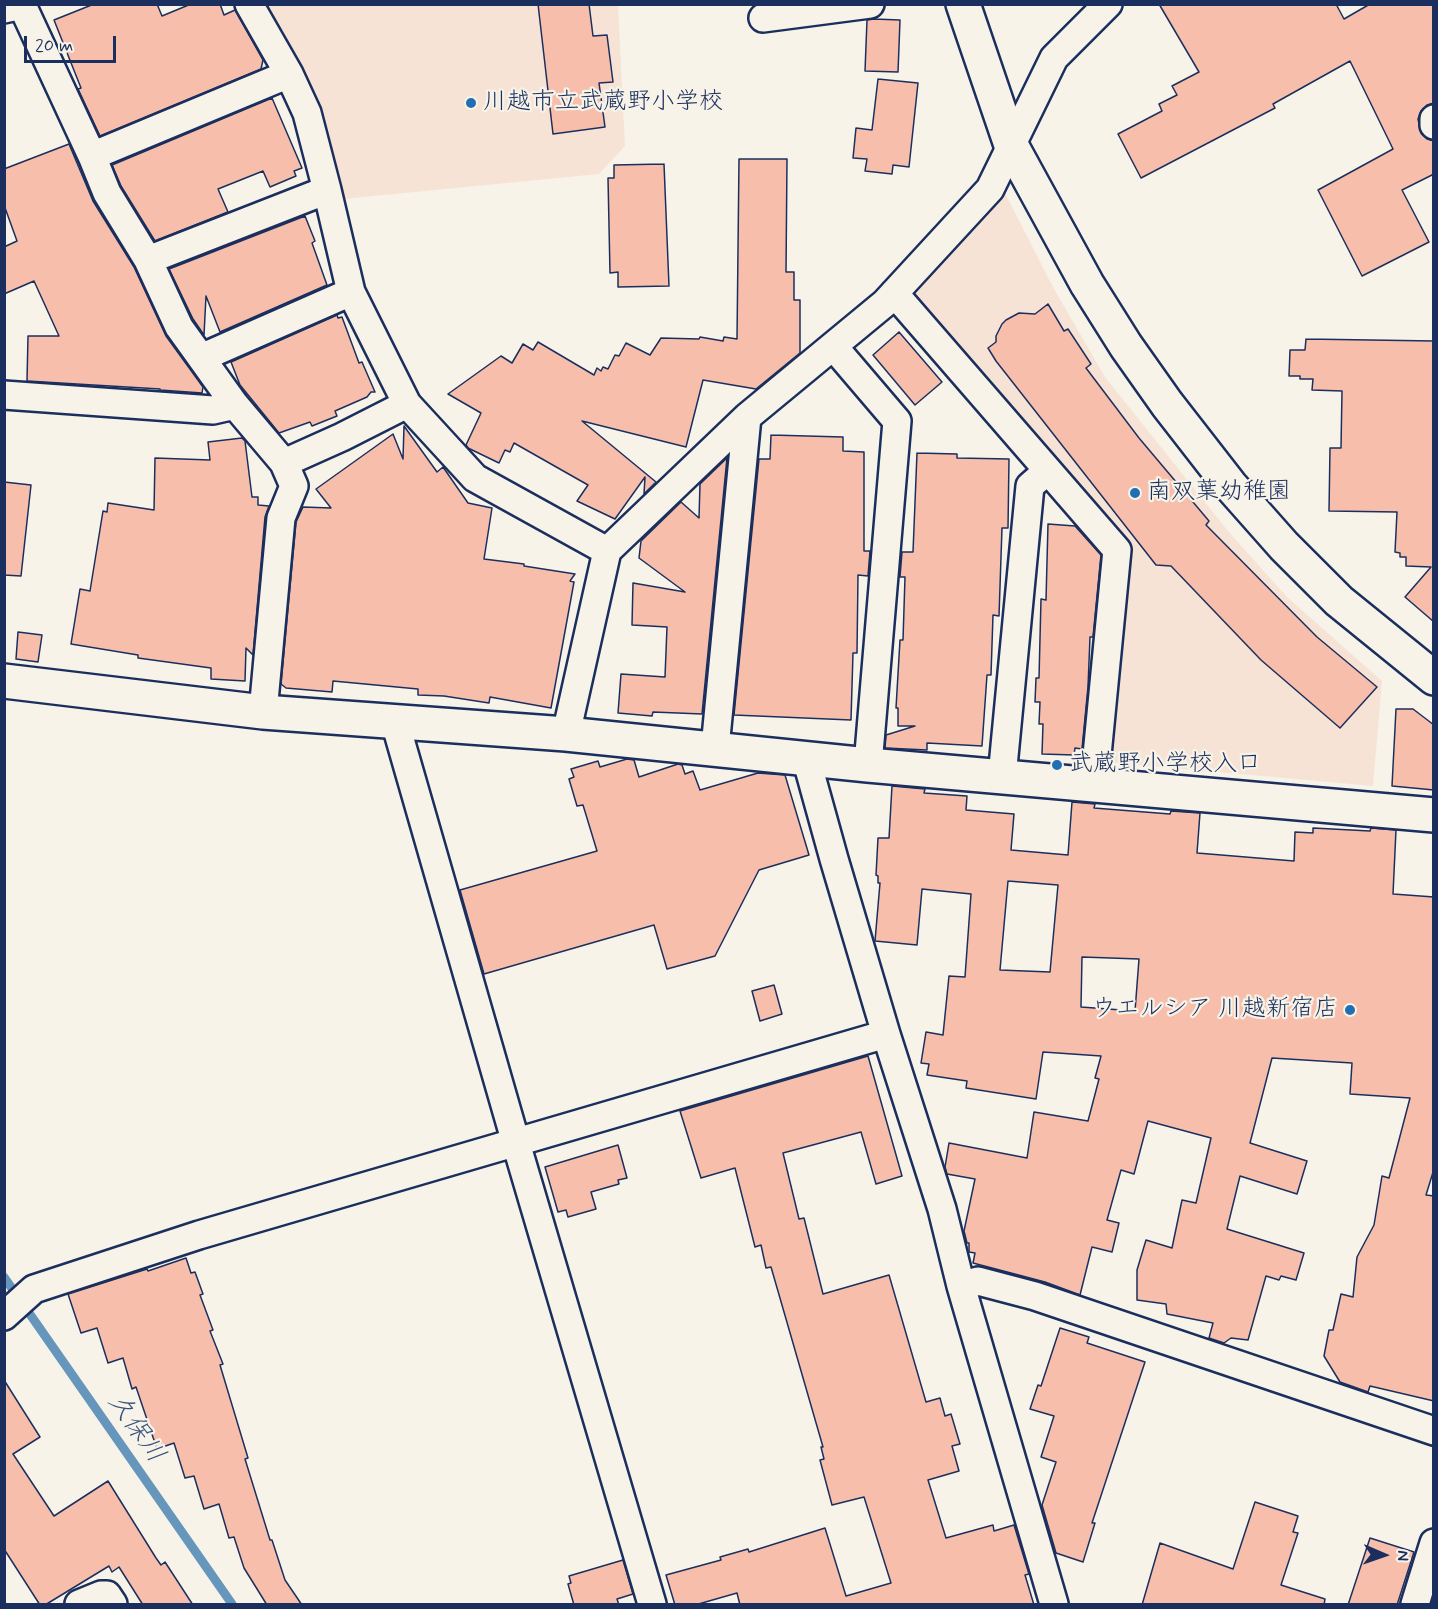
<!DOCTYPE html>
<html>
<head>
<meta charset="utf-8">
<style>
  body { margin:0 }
  #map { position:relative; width:1438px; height:1609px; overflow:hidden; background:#f7f3e8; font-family:Mynerve,sans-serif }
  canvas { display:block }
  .frame { position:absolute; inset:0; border:6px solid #1b2f5e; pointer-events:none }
  .north { position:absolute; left:1354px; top:1525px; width:60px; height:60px; -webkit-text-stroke:4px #f7f3e8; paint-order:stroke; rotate:92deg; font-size:16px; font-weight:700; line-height:24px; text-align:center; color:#1b2f5e }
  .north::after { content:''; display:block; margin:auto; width:21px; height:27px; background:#1b2f5e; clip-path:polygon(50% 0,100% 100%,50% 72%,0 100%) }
  .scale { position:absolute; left:24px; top:36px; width:92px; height:27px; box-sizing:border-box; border:3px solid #1b2f5e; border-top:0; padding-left:8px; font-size:18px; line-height:21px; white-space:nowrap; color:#1b2f5e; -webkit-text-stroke:4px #f7f3e8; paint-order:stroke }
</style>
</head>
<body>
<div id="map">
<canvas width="1438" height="1609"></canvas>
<div class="frame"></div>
<div class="north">N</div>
<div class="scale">20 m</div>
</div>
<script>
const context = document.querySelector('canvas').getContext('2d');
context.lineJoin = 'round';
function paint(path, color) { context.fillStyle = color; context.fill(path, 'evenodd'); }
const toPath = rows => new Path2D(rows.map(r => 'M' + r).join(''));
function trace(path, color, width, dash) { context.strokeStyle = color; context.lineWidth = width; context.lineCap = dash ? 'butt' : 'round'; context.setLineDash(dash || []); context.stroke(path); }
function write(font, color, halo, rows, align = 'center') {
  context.font = font + ' Mynerve,"Klee One",sans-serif'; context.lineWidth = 4.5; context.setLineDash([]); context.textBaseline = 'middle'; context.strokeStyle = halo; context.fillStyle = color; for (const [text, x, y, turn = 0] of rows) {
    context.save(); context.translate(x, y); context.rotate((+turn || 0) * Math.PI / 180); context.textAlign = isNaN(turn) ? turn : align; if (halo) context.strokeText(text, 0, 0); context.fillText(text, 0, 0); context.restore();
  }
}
const built = toPath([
  [261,5,618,5,625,146,599,174,343,199,337,180,325,119,313,88],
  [1000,183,1054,289,1105,377,1228,531,1287,597,1382,681,1373,786,1107,762,1124,549,902,294]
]);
const stream = toPath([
  [4,1277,232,1604]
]);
const building = toPath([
  [94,4,157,4,162,16,191,4,220,4,224,15,235,10,263,60,261,69,100,136,78,89,81,88,54,20,94,4],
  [538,4,589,4,593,36,607,35,613,82,599,83,605,127,553,134,538,4],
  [1159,4,1336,4,1344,19,1370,4,1434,4,1434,103,1427,105,1421,111,1418,119,1421,133,1427,139,1434,141,1434,174,1402,190,1429,242,1362,276,1318,190,1393,149,1350,61,1273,104,1275,108,1141,178,1118,134,1162,111,1159,104,1177,95,1172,86,1199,72,1159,4],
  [874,19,900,20,898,72,865,71,867,20,874,19],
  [878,79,918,83,909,167,893,165,892,174,865,171,867,159,853,158,856,128,872,130,878,79],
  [272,98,302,168,294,171,296,176,270,187,263,171,218,189,228,212,155,241,121,186,112,165,272,98],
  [69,144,93,201,134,267,166,336,203,387,202,393,160,390,160,389,27,381,28,336,59,336,34,281,4,294,4,247,17,241,4,205,4,169,69,144],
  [739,159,787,159,786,272,794,272,794,300,800,300,800,353,756,389,703,380,686,447,582,421,656,482,644,494,645,477,615,519,577,501,588,485,514,443,510,452,505,450,499,463,468,448,466,445,481,413,448,394,501,356,512,363,523,344,533,350,538,342,594,375,597,368,601,371,603,367,608,369,615,355,619,356,626,343,650,355,661,338,699,339,700,337,723,341,724,337,737,339,739,159],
  [664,164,669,286,618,287,618,272,610,273,608,178,614,178,614,165,664,164],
  [305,216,315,241,312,243,327,285,220,332,206,296,204,335,193,319,169,269,305,216],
  [1048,304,1064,331,1068,329,1091,364,1086,368,1139,438,1209,521,1206,525,1317,637,1377,687,1340,728,1261,660,1171,566,1156,565,996,361,988,348,996,342,996,336,1002,324,1006,320,1019,313,1035,314,1048,304],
  [337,315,338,318,342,317,359,363,362,362,375,392,371,392,367,397,335,411,337,416,312,426,310,422,279,433,240,385,231,362,337,315],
  [899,332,942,382,915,405,873,355,899,332],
  [1306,339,1434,341,1434,622,1405,597,1431,567,1406,566,1406,557,1400,557,1400,553,1395,552,1397,512,1329,511,1330,448,1341,448,1342,391,1312,390,1313,379,1300,379,1300,376,1289,376,1290,350,1305,350,1306,339],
  [404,426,437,472,443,467,468,503,492,508,484,559,524,564,524,566,575,574,570,581,574,582,551,708,490,697,489,703,444,696,418,695,418,689,333,681,332,692,286,688,281,684,296,522,303,507,331,508,316,489,393,434,403,459,404,426],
  [771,435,843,437,843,451,864,452,864,551,870,551,868,576,858,575,857,653,853,653,851,720,734,715,759,459,770,459,771,435],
  [242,438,245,441,252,497,258,497,258,505,269,506,265,517,253,655,246,648,245,681,211,679,211,668,138,658,138,655,71,644,80,589,90,591,103,511,107,512,108,503,154,510,155,458,210,460,208,442,242,438],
  [917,453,957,454,957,458,1009,459,1008,528,1002,528,999,616,993,615,991,675,987,675,982,746,927,743,927,750,885,748,886,735,915,726,898,726,898,708,896,708,900,640,903,640,905,577,900,577,902,552,913,552,917,453],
  [727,458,702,714,653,712,652,716,618,713,621,674,665,677,667,627,632,625,633,583,685,592,639,558,641,541,681,502,699,518,700,484,727,458],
  [4,482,31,485,21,576,4,575,4,482],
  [1048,524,1075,526,1101,555,1093,637,1090,637,1088,687,1082,749,1075,748,1074,755,1042,754,1043,724,1039,724,1040,702,1035,702,1036,678,1039,678,1041,599,1046,600,1048,524],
  [18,632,42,635,38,662,16,659,18,632],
  [1396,709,1413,709,1434,725,1434,790,1392,786,1396,709],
  [627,759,634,760,639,777,678,764,682,765,685,774,693,771,700,790,758,773,785,775,809,855,759,870,715,956,667,969,654,925,484,974,460,890,597,851,583,805,577,806,569,779,574,777,571,769,598,761,600,767,627,759],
  [892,786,925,789,924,793,967,796,966,810,1014,814,1011,850,1068,855,1072,802,1095,804,1094,808,1170,814,1171,811,1200,813,1197,853,1294,861,1295,832,1313,833,1313,828,1370,831,1371,828,1396,830,1393,894,1434,897,1434,1169,1426,1195,1434,1196,1434,1401,1370,1386,1368,1392,1340,1382,1324,1356,1329,1330,1333,1330,1341,1294,1353,1297,1357,1257,1374,1225,1382,1176,1389,1178,1410,1098,1350,1094,1352,1063,1272,1058,1250,1143,1307,1161,1297,1194,1240,1176,1227,1229,1304,1253,1296,1280,1281,1276,1279,1280,1266,1276,1248,1340,1231,1338,1224,1343,1209,1338,1213,1323,1167,1314,1166,1304,1137,1300,1137,1270,1146,1240,1172,1248,1182,1200,1196,1203,1211,1138,1148,1121,1134,1174,1121,1170,1107,1220,1119,1223,1112,1252,1092,1247,1080,1295,1045,1282,973,1263,975,1253,969,1252,969,1243,967,1243,964,1231,975,1179,947,1174,945,1167,949,1143,1027,1158,1034,1112,1088,1121,1099,1079,1095,1078,1101,1056,1043,1052,1036,1099,966,1088,967,1081,927,1075,929,1064,921,1063,926,1032,943,1035,949,976,965,977,971,894,922,889,917,945,875,941,880,883,878,883,878,876,876,875,878,838,889,838,892,786],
  [1008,881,1058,885,1050,972,1000,970,1008,881],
  [1082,957,1139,959,1135,1011,1081,1007,1082,957],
  [774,985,782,1014,760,1021,752,991,774,985],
  [868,1056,902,1176,876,1184,861,1132,783,1153,799,1219,804,1218,823,1294,889,1275,926,1402,940,1398,945,1416,951,1414,960,1444,952,1446,959,1471,928,1480,946,1538,993,1525,994,1531,1014,1525,1029,1574,1025,1575,1034,1605,740,1605,737,1593,695,1605,675,1605,666,1575,721,1560,720,1557,748,1549,749,1552,825,1528,846,1596,891,1583,864,1497,832,1505,820,1460,824,1459,821,1447,823,1447,771,1267,766,1268,761,1245,755,1247,735,1168,701,1178,680,1111,868,1056],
  [618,1145,627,1178,618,1180,619,1184,591,1192,596,1209,568,1217,566,1210,558,1212,545,1167,618,1145],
  [186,1258,191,1273,195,1272,203,1294,200,1295,213,1330,210,1331,223,1364,220,1365,248,1458,245,1459,270,1540,272,1540,285,1580,302,1605,267,1605,244,1568,234,1537,229,1538,219,1504,204,1509,194,1476,185,1478,174,1443,157,1449,136,1387,132,1389,123,1358,108,1363,97,1328,81,1333,68,1294,147,1269,148,1271,186,1258],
  [1060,1328,1089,1337,1087,1343,1145,1362,1092,1523,1095,1523,1083,1562,1056,1553,1042,1505,1056,1462,1041,1457,1054,1416,1030,1409,1038,1385,1041,1386,1060,1328],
  [4,1380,40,1437,13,1454,54,1516,108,1481,156,1558,161,1565,165,1562,193,1605,143,1605,119,1567,112,1572,109,1566,45,1605,40,1605,4,1549,4,1380],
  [1255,1502,1298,1516,1293,1532,1298,1533,1281,1585,1325,1599,1324,1605,1142,1605,1160,1543,1233,1569,1255,1502],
  [1370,1538,1414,1552,1397,1605,1348,1605,1370,1538],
  [623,1560,633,1594,617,1599,619,1605,574,1605,568,1584,571,1583,569,1576,623,1560]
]);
const minor = toPath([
  [249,4,289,74,307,113,327,190,351,292,407,404,475,478,607,551],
  [4,9,22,5,92,156,107,193,148,260,179,327,235,405,284,463,294,486,281,518,263,712],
  [763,18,870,4],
  [1434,119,1434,125],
  [92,156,289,74],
  [148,260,327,190],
  [894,293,1117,550,1094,786],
  [833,346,897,421,868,765],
  [203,357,351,292],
  [4,395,213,410,235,405],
  [284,463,342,437,407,404],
  [395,722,516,1143,652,1604],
  [566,734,607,551,747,417,885,303,990,189,1054,58,1108,4],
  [715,748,747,417],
  [806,758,834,859,886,1034,942,1209,961,1286,1054,1604],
  [1002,777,1030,486,1047,471],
  [961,1286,978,1281,1035,1296,1434,1431],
  [4,1316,34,1289,199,1235,886,1034],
  [79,1604,101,1595,107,1595,113,1604],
  [1415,1604,1434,1543]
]);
const tertiary = toPath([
  [963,4,1011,145,1087,284,1126,346,1167,404,1230,485,1284,546,1339,601,1434,678],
  [4,681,263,712,566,734,868,765,1434,815]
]);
const markers = [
  [471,103,6,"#1f6fb2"],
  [1135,493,6,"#1f6fb2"],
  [1057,765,6,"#1f6fb2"],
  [1350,1010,6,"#1f6fb2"]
];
const poiNames = [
  ["川越市立武蔵野小学校",483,103],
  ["南双葉幼稚園",1147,493],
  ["武蔵野小学校入口",1069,765],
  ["ウエルシア 川越新宿店",1338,1010,"right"]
];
const waterNames = [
  ["久保川",135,1429,55]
];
paint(built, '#f7e3d6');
trace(stream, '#6696bc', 9);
paint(building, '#f7bfab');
trace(building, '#1b2f5e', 1.5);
trace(minor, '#1b2f5e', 32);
trace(tertiary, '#1b2f5e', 38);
trace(minor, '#f7f3e8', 27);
trace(tertiary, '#f7f3e8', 33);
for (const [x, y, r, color] of markers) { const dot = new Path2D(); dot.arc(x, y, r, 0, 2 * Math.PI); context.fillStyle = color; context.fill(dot); trace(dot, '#f7f3e8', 2); }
write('24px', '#1b2f5e', '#f7f3e8', poiNames, 'left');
write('italic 26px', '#34517d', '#f7f3e8', waterNames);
</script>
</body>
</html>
